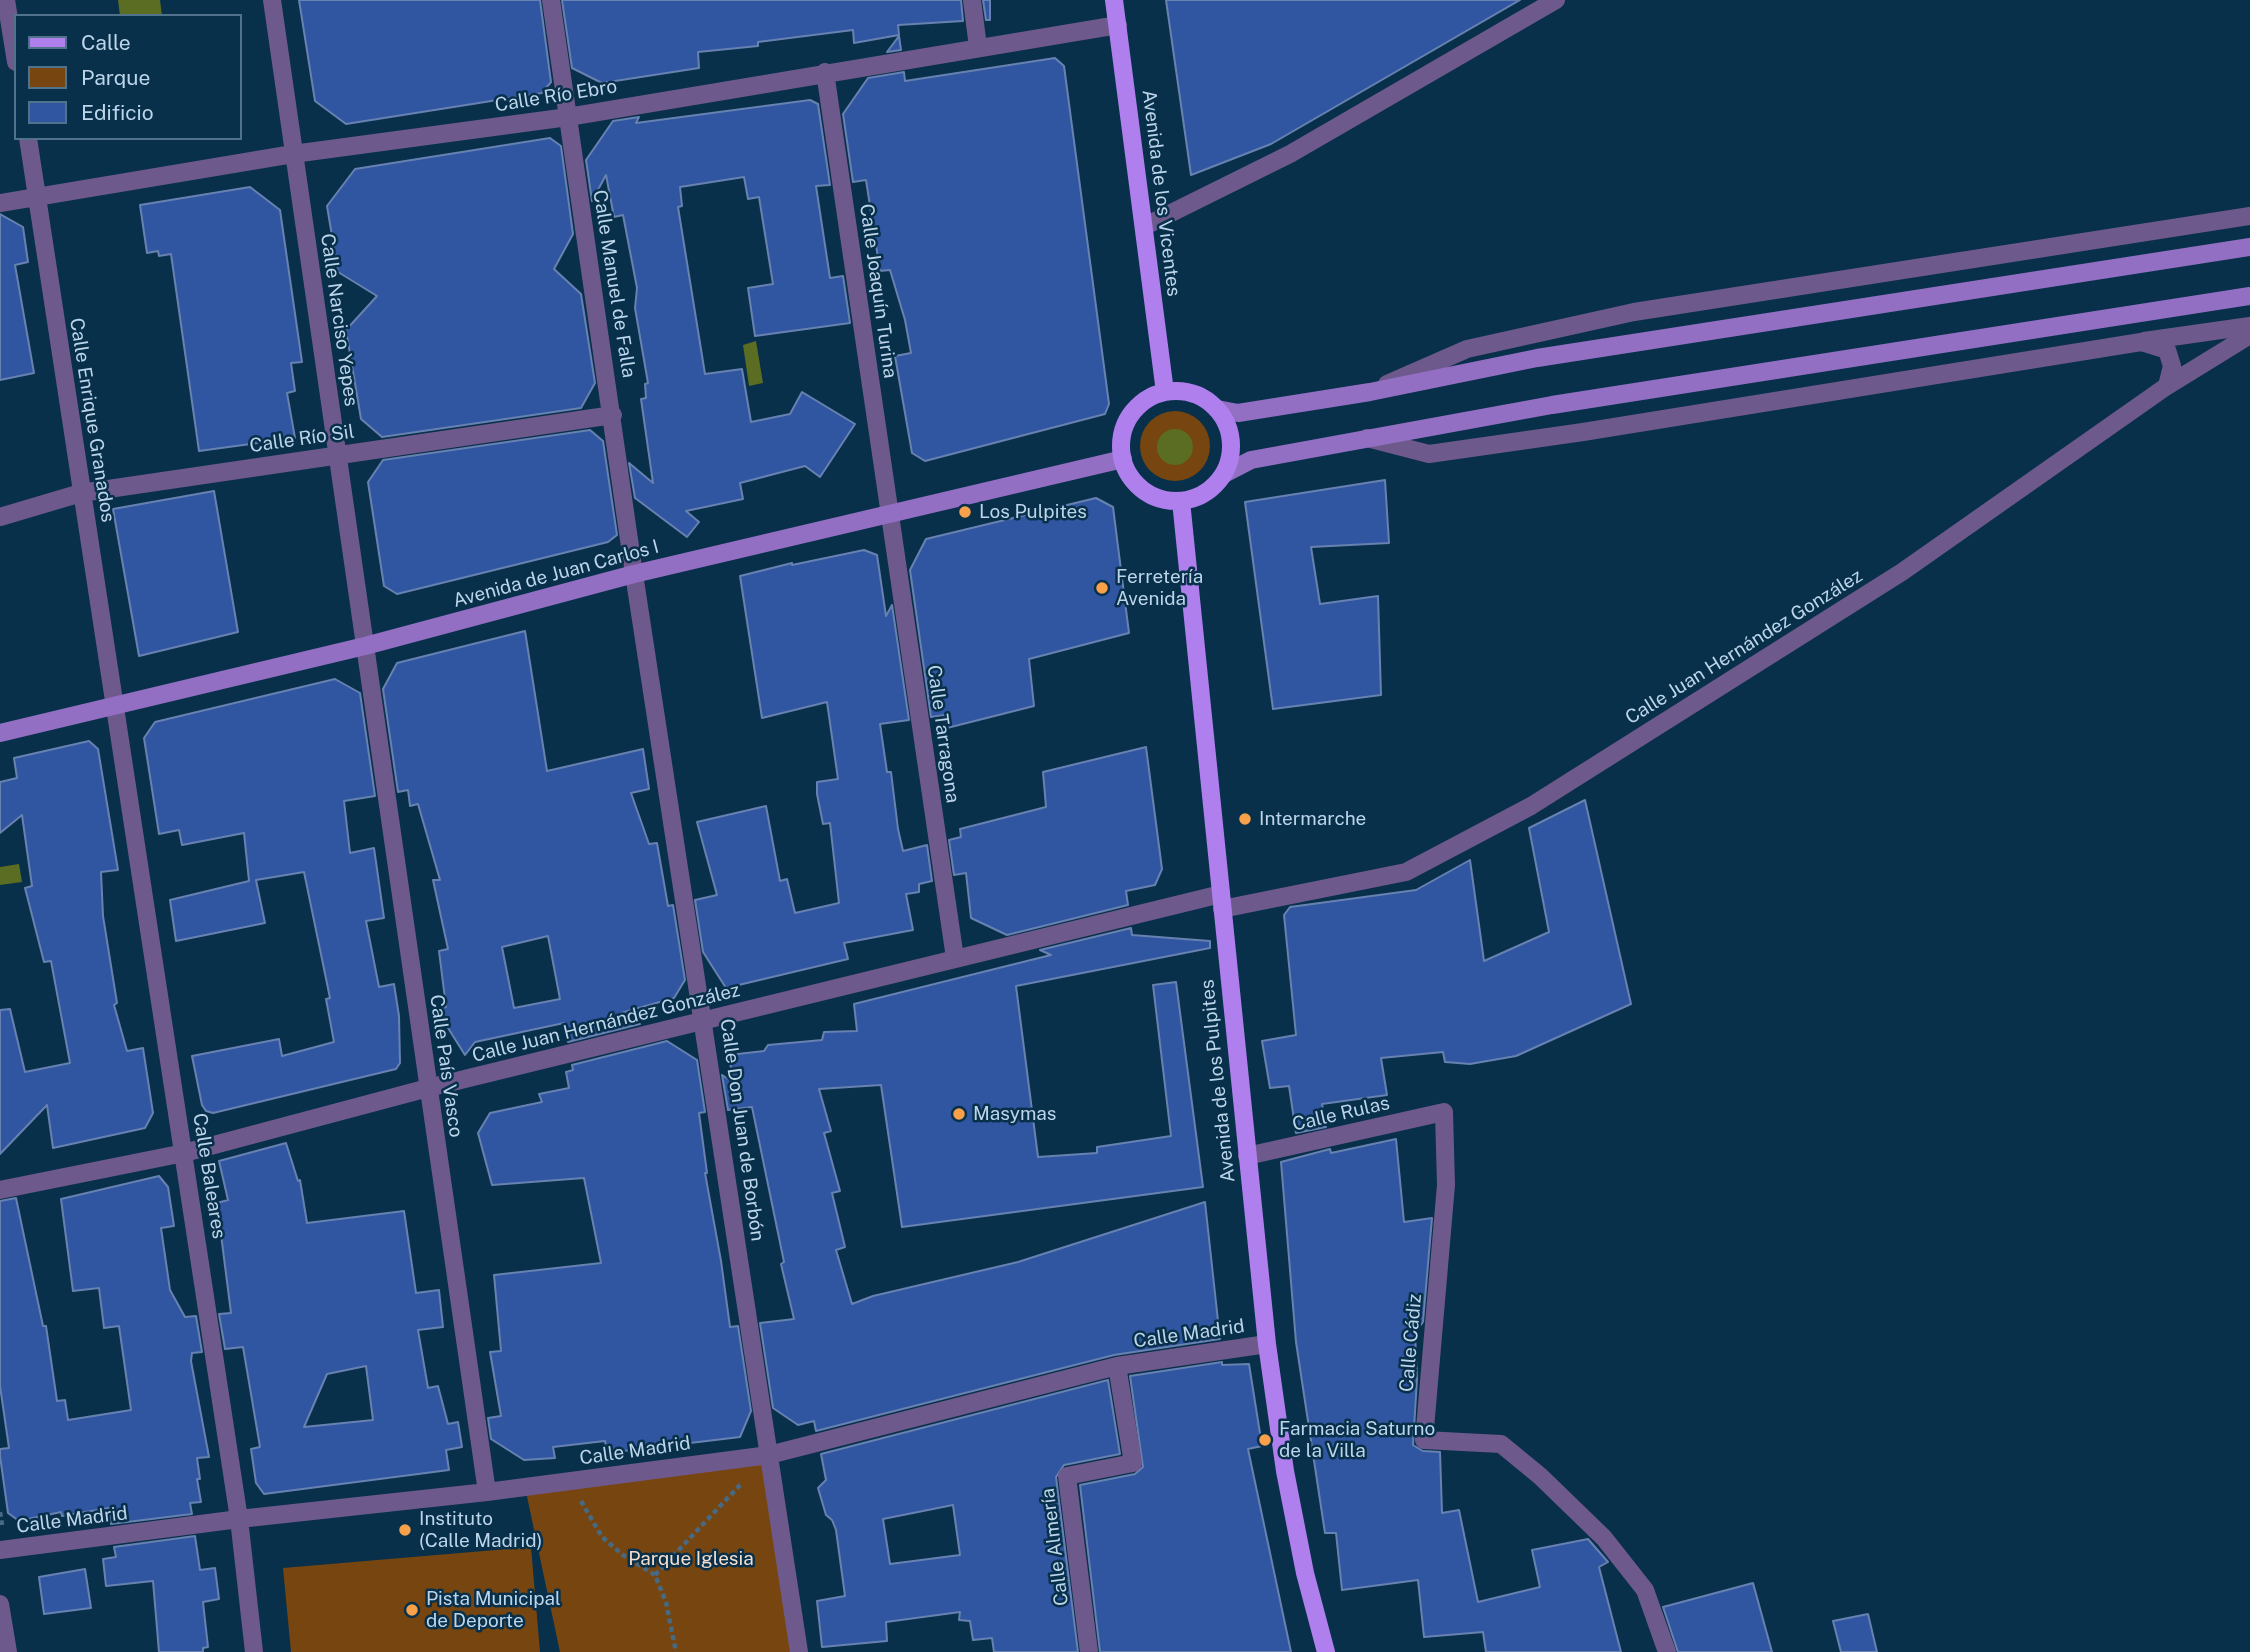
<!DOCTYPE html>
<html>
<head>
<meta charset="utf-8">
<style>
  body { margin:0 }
  #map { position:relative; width:2250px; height:1652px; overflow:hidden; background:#08304a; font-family:"Public Sans",sans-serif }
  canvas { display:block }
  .legend { position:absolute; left:14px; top:14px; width:228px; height:126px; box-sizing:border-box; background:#08304a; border:2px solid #50728a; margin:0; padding:9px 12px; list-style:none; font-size:21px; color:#bcd5ea }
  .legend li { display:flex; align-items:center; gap:14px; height:35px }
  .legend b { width:35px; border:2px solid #50728a }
</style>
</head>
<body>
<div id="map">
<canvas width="2250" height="1652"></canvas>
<ul class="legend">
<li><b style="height:9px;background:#af80ed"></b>Calle</li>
<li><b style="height:19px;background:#77450f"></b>Parque</li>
<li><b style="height:19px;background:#3156a1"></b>Edificio</li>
</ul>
</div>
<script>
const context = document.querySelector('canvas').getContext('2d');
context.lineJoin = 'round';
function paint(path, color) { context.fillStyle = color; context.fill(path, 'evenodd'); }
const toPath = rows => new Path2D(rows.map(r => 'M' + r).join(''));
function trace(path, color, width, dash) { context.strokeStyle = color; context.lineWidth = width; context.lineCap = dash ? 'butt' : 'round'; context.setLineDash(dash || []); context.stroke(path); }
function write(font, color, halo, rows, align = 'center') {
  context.font = font + ' "Public Sans",sans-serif'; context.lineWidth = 5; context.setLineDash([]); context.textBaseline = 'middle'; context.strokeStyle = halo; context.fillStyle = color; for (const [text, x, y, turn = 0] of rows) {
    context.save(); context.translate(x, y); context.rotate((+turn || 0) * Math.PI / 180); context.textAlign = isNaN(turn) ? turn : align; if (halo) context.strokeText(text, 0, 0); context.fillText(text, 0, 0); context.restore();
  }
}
const green = toPath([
  '1140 446a35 35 0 1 1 70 0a35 35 0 1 1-70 0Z',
  [769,1455,799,1652,560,1652,525,1487],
  [531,1547,540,1652,291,1652,283,1568]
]);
const water = toPath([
  [118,0,160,0,162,16,120,16],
  [756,341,763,383,749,386,743,345],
  '1157 447a18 18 0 1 1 36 0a18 18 0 1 1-36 0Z',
  [19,864,22,882,0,885,0,867]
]);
const building = toPath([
  [299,0,540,0,551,82,542,93,346,124,315,101,299,0],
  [562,0,961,0,963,21,898,25,899,35,854,43,853,30,758,42,758,46,698,52,699,68,602,83,572,68,562,0],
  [983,0,990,0,990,20,986,20,983,0],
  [1166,0,1520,0,1271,144,1191,175,1166,0],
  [899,36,901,50,887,52,899,36],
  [1055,58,1064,66,1109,404,1105,414,925,461,912,453,895,356,911,353,905,320,890,270,880,271,866,180,853,182,843,114,868,78,904,72,905,81,1055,58],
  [810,100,818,104,830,185,816,186,830,278,843,276,850,323,755,336,748,288,773,284,759,197,748,199,744,177,680,187,682,206,678,207,705,374,742,369,751,422,790,414,802,392,855,424,820,477,805,466,740,483,743,499,686,511,699,522,687,537,635,498,629,463,653,483,641,399,646,398,645,384,648,383,635,308,637,288,623,215,614,217,606,175,592,201,586,160,613,121,639,117,636,123,810,100],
  [550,138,561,146,573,234,554,269,581,294,595,383,581,408,382,437,361,419,346,330,377,296,338,272,327,206,355,169,550,138],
  [250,187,280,210,302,362,291,363,295,391,287,393,295,438,199,451,171,254,159,256,158,251,147,253,140,205,250,187],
  [0,214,23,227,28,262,15,265,34,373,0,380,0,214],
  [590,430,603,441,617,535,608,542,397,594,384,586,368,482,383,460,590,430],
  [1385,480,1389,543,1311,547,1320,604,1378,596,1381,695,1273,709,1245,502,1385,480],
  [214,491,238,632,139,656,113,509,214,491],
  [1096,498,1113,507,1129,633,1029,659,1034,706,947,728,945,715,931,717,910,570,926,539,1096,498],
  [864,550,877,555,886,616,892,605,909,720,880,724,887,772,891,772,898,829,903,851,927,845,932,881,919,884,919,892,906,894,913,930,844,943,848,959,726,988,703,952,695,900,717,895,697,822,766,806,780,881,787,879,795,913,839,903,830,823,823,824,817,794,817,782,838,779,827,702,762,718,740,576,792,563,792,565,864,550],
  [525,631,547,771,643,749,649,789,631,793,649,844,657,843,668,906,673,905,685,980,674,998,621,1013,640,1024,568,1042,564,1023,475,1042,465,1055,436,1009,446,1007,439,951,448,949,433,880,440,880,418,804,410,806,408,790,398,792,383,689,397,663,525,631],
  [548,936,560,999,514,1008,502,947,548,936],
  [335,679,360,693,375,796,344,801,350,853,374,848,384,918,366,921,379,987,394,984,399,1016,400,1063,396,1069,213,1113,206,1111,202,1105,192,1056,279,1039,282,1056,334,1042,326,999,330,998,304,872,256,880,265,923,176,941,170,900,249,881,244,833,182,845,179,830,159,834,144,738,155,722,335,679],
  [89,741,98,749,118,870,101,872,103,916,117,1003,114,1005,127,1051,143,1048,153,1113,145,1128,53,1148,47,1105,0,1154,0,1010,10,1009,25,1072,70,1063,51,961,44,962,25,888,32,886,22,815,0,833,0,782,17,778,14,758,89,741],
  [1146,747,1162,869,1155,885,1126,891,1128,905,1007,935,971,918,966,873,954,875,949,840,961,837,960,829,1046,807,1043,772,1146,747],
  [1585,800,1631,1004,1516,1056,1470,1064,1445,1062,1443,1052,1381,1058,1387,1095,1322,1104,1326,1127,1296,1133,1289,1086,1270,1088,1262,1041,1296,1035,1284,915,1290,907,1416,890,1470,860,1484,961,1549,932,1529,828,1585,800],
  [1131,928,1132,935,1210,941,1210,948,1016,986,1038,1157,1097,1153,1097,1147,1171,1136,1153,985,1176,982,1203,1187,902,1227,881,1085,819,1089,831,1131,824,1133,840,1191,832,1193,845,1247,836,1250,852,1304,873,1296,1018,1262,1205,1202,1220,1339,1114,1355,816,1431,814,1421,798,1425,773,1408,760,1323,794,1319,781,1264,784,1262,752,1107,728,1110,722,1075,733,1082,729,1055,764,1051,768,1045,822,1040,824,1032,857,1031,854,1004,1051,955,1040,950,1131,928],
  [667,1041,697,1060,705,1112,699,1113,707,1173,705,1173,721,1261,730,1327,738,1326,751,1411,740,1437,607,1453,605,1441,553,1447,555,1458,524,1460,491,1439,488,1418,501,1416,490,1352,501,1351,494,1275,601,1263,584,1178,492,1185,478,1133,490,1113,542,1102,539,1094,569,1088,566,1072,573,1070,572,1065,667,1041],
  [1396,1139,1404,1222,1432,1218,1423,1322,1415,1333,1417,1379,1413,1445,1423,1451,1440,1452,1442,1513,1459,1510,1478,1602,1540,1587,1532,1550,1588,1539,1608,1562,1599,1567,1621,1652,1486,1652,1483,1632,1424,1637,1418,1580,1342,1590,1336,1533,1325,1533,1296,1342,1281,1162,1330,1149,1331,1153,1396,1139],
  [286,1143,298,1181,300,1180,307,1223,404,1211,416,1293,439,1290,443,1327,418,1330,428,1388,438,1386,448,1424,458,1422,462,1447,446,1450,449,1470,264,1494,256,1483,251,1449,260,1447,243,1347,225,1349,219,1314,231,1313,217,1203,228,1200,219,1161,286,1143],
  [366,1366,373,1420,304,1427,327,1374,366,1366],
  [159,1176,168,1187,174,1226,161,1228,170,1290,185,1317,196,1316,202,1352,192,1353,191,1361,209,1457,197,1458,200,1479,197,1479,201,1502,190,1503,192,1514,111,1524,109,1508,62,1516,61,1512,19,1521,8,1513,0,1456,0,1449,9,1448,0,1386,0,1201,16,1198,43,1326,46,1326,57,1401,65,1400,68,1420,131,1410,119,1326,104,1328,99,1288,73,1291,61,1199,159,1176],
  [1222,1362,1222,1365,1249,1364,1262,1446,1248,1449,1291,1652,1100,1652,1080,1485,1135,1474,1143,1467,1130,1376,1222,1362],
  [1108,1380,1120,1454,1064,1465,1056,1477,1078,1652,994,1652,992,1638,973,1640,970,1621,959,1620,960,1612,886,1622,887,1641,822,1647,817,1601,845,1596,836,1530,832,1520,826,1515,818,1488,826,1480,821,1454,1108,1380],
  [953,1505,960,1555,890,1564,883,1519,953,1505],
  [195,1536,200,1570,215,1568,219,1599,203,1602,208,1647,203,1648,203,1652,159,1652,153,1581,106,1586,103,1559,116,1557,114,1547,195,1536],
  [85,1569,91,1608,44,1614,39,1577,85,1569],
  [1753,1583,1772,1652,1678,1652,1663,1607,1753,1583],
  [1868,1614,1877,1652,1841,1652,1833,1621,1868,1614]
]);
const path = toPath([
  [581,1501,602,1537,623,1555,655,1575,666,1602,676,1652],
  [0,1512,2,1525],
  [655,1575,741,1484]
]);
const street = toPath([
  [6,0,16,62],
  [272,0,487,1492],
  [551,0,634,574,799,1652],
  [972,0,978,47],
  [825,72,955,958],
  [28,138,239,1519,254,1652],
  [0,203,293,154,568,117,1118,25],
  [1145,226,1290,154,1556,0],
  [2144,341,2250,326],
  [1387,384,1467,349,1634,312,2250,216],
  [1367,438,1429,454,1583,432,2141,342,2167,350,2172,366,2167,386],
  [0,517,81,493,613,415],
  [1222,909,1406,872,1531,806,1902,572,2167,386,2250,335],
  [1247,1156,1444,1112,1446,1185,1424,1440,1501,1444,1540,1476,1604,1538,1645,1590,1667,1652],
  [0,1190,184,1153,428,1088,1221,894],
  [0,1550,239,1519,487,1492,769,1455,1117,1366,1267,1344],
  [0,1604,8,1652],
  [1089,1652,1067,1476,1133,1463,1117,1366]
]);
const secondary = toPath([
  [1217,409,1238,413,1370,392,1537,358,2250,247],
  [1224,474,1251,460,1552,405,2250,296],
  [0,733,365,646,634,574,1123,459]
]);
const primary = toPath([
  [1114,0,1165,392],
  '1121 446a55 55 0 1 1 110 0a55 55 0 1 1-110 0Z',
  [1181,501,1267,1344,1285,1471,1305,1573,1326,1652]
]);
const markers = [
  [965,512,7,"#f8a14a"],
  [1102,588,7,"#f8a14a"],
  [1245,819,7,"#f8a14a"],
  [959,1114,7,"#f8a14a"],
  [1265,1440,7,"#f8a14a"],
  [405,1530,7,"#f8a14a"],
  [412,1610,7,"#f8a14a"]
];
const streetNames = [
  ["Calle Río Ebro",556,96,-9],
  ["Avenida de los Vicentes",1161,193,83],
  ["Calle Manuel de Falla",614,284,81],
  ["Calle Joaquín Turina",878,291,82],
  ["Calle Narciso Yepes",339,320,82],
  ["Calle Enrique Granados",92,420,81],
  ["Calle Río Sil",302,439,-8],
  ["Avenida de Juan Carlos I",556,574,-15],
  ["Calle Juan Hernández González",1744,647,-32],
  ["Calle Tarragona",943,734,82],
  ["Calle Juan Hernández González",606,1023,-14],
  ["Calle País Vasco",446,1066,82],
  ["Avenida de los Pulpites",1218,1081,-96],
  ["Calle Rulas",1341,1114,-13],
  ["Calle Don Juan de Borbón",742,1130,82],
  ["Calle Baleares",209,1176,81],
  ["Calle Madrid",1189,1334,-8],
  ["Calle Cádiz",1411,1343,-85],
  ["Calle Madrid",635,1451,-8],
  ["Calle Madrid",72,1520,-7],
  ["Calle Almería",1055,1547,-97]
];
const poiNames = [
  ["Los Pulpites",979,512],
  ["Ferretería",1116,577],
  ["Avenida",1116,599],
  ["Intermarche",1259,819],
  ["Masymas",973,1114],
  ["Farmacia Saturno",1279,1429],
  ["de la Villa",1279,1451],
  ["Instituto",419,1519],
  ["(Calle Madrid)",419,1541],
  ["Pista Municipal",426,1599],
  ["de Deporte",426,1621]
];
const parkNames = [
  ["Parque Iglesia",691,1559]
];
paint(green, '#77450f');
paint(water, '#5a6d22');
paint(building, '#3156a1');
trace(building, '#6781b1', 2);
trace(path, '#476a82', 4.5, [5, 3.5]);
trace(street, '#6e598d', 18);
trace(secondary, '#936fc3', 18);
trace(primary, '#af80ed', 18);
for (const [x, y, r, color] of markers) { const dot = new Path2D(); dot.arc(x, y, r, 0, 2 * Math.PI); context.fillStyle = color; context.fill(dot); trace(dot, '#08304a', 2.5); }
write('19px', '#bcd5ea', '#08304a', streetNames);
write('19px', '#bcd5ea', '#08304a', poiNames, 'left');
write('19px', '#f3dece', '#08304a', parkNames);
</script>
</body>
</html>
